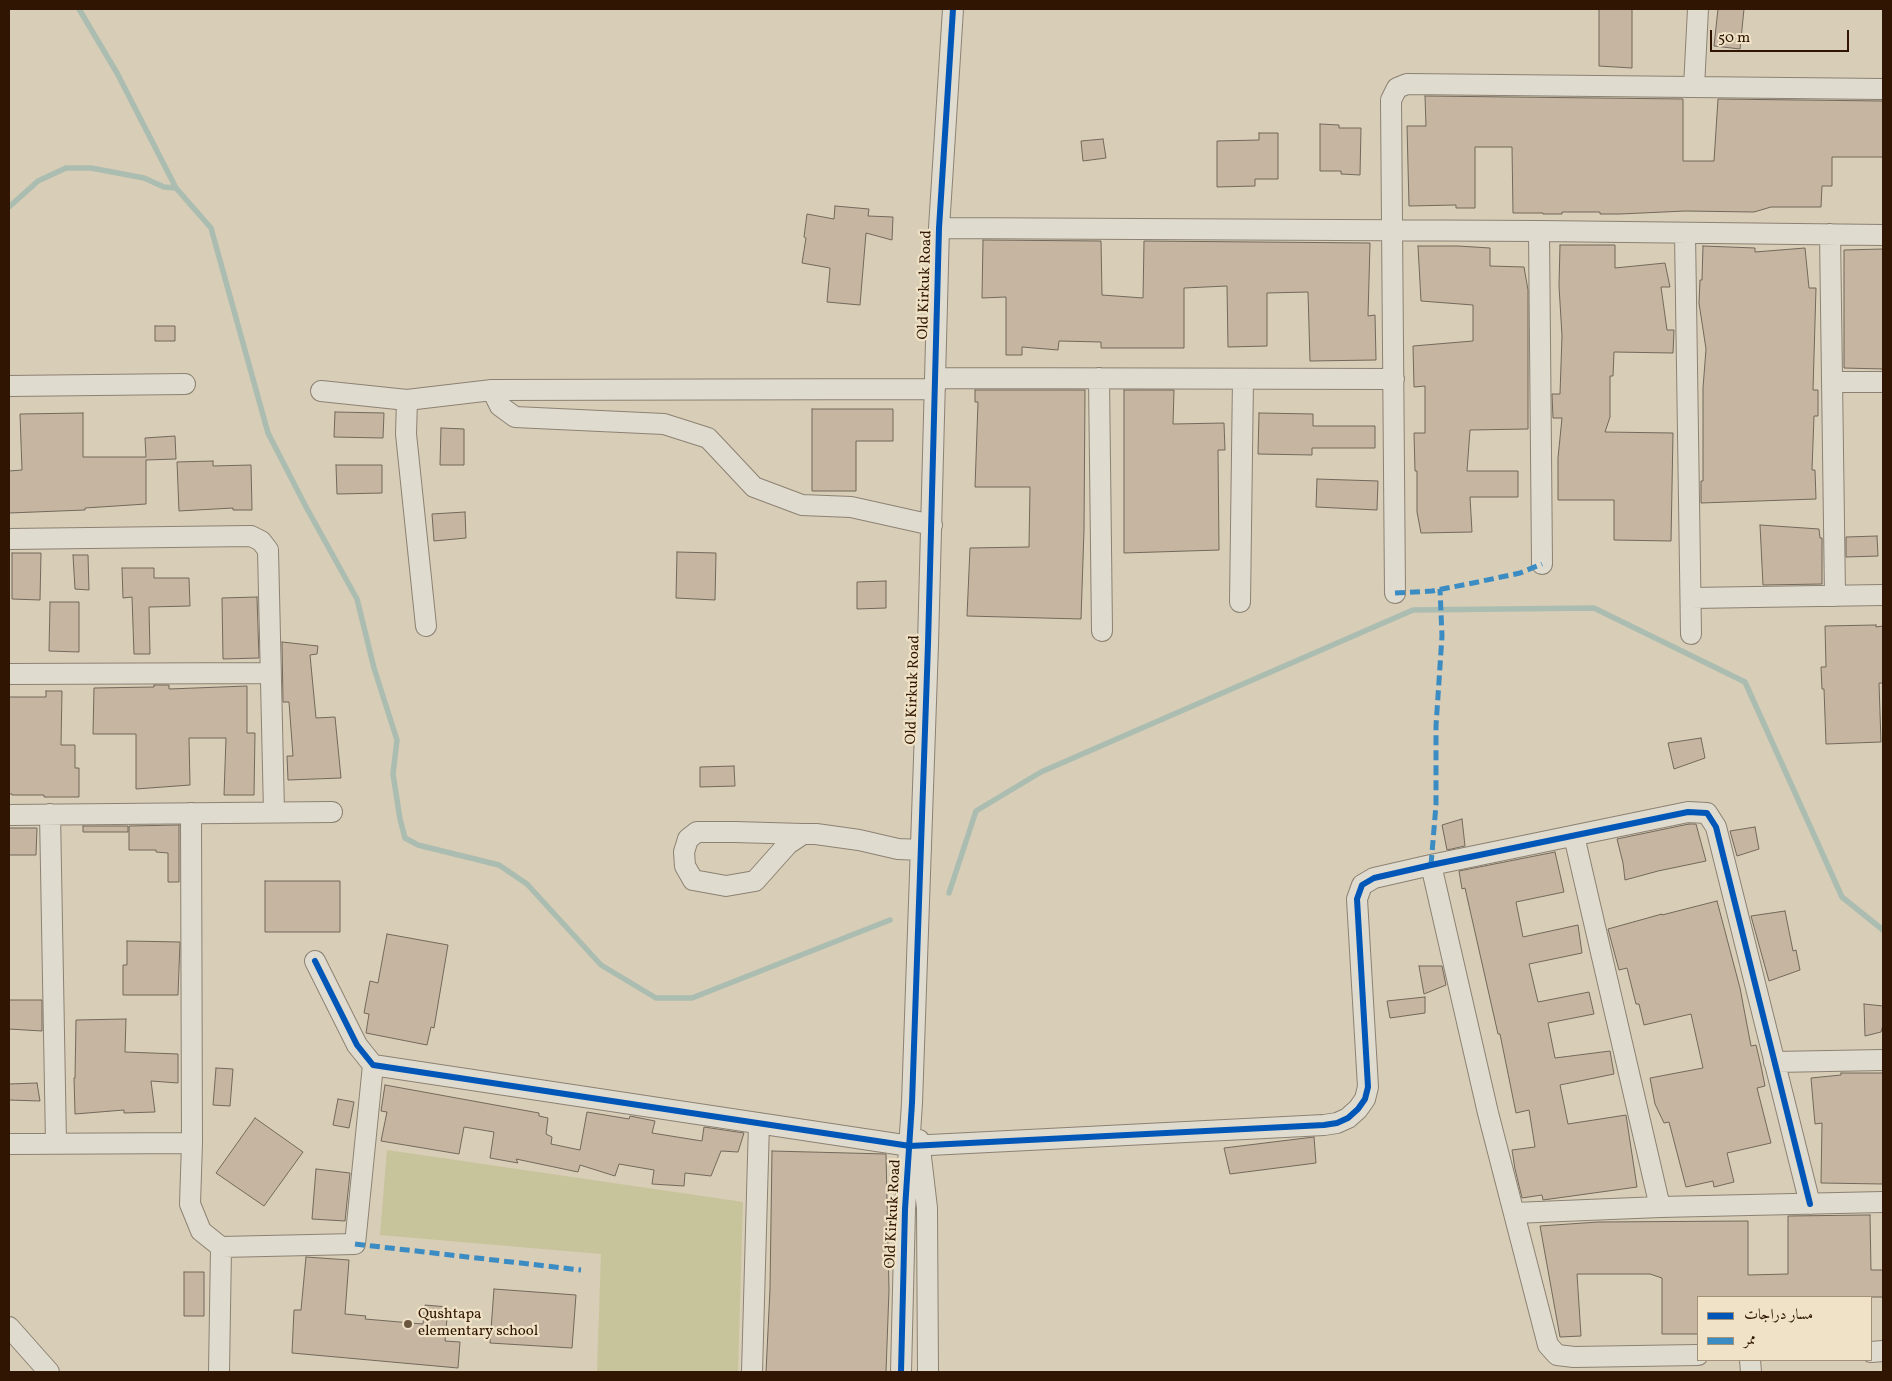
<!DOCTYPE html>
<html>
<head>
<meta charset="utf-8">
<style>
  body { margin:0 }
  #map { position:relative; width:1892px; height:1381px; overflow:hidden; background:#d8cdb6; font-family:Vollkorn,Amiri,serif }
  canvas { display:block }
  .frame { position:absolute; inset:0; border:10px solid #301602; pointer-events:none }
  .legend { position:absolute; left:1697px; top:1296px; width:175px; height:65px; box-sizing:border-box; background:#efe2c6; border:1px solid #a39078; margin:0; padding:6px 9px; list-style:none; font-size:15px; color:#301602 }
  .legend li { display:flex; align-items:center; gap:10px; height:25px }
  .legend b { width:25px; border:1px solid #a39078 }
  .scale { position:absolute; left:1710px; top:30px; width:139px; height:22px; box-sizing:border-box; border:2px solid #301602; border-top:0; padding-left:6px; font-size:15px; line-height:18px; white-space:nowrap; color:#301602; -webkit-text-stroke:4px #efe2c6; paint-order:stroke }
</style>
</head>
<body>
<div id="map">
<canvas width="1892" height="1381"></canvas>
<div class="frame"></div>
<ul class="legend">
<li><b style="height:6px;background:#0057b8"></b>مسار دراجات</li>
<li><b style="height:6px;background:#3c8cc4"></b>ممر</li>
</ul>
<div class="scale">50 m</div>
</div>
<script>
const context = document.querySelector('canvas').getContext('2d');
context.lineJoin = 'round';
function paint(path, color) { context.fillStyle = color; context.fill(path, 'evenodd'); }
const toPath = rows => new Path2D(rows.map(r => 'M' + r).join(''));
function trace(path, color, width, dash) { context.strokeStyle = color; context.lineWidth = width; context.lineCap = dash ? 'butt' : 'round'; context.setLineDash(dash || []); context.stroke(path); }
function write(font, color, halo, rows, align = 'center') {
  context.font = font + ' Vollkorn,serif'; context.lineWidth = 4.5; context.setLineDash([]); context.textBaseline = 'middle'; context.strokeStyle = halo; context.fillStyle = color; for (const [text, x, y, turn = 0] of rows) {
    context.save(); context.translate(x, y); context.rotate((+turn || 0) * Math.PI / 180); context.textAlign = isNaN(turn) ? turn : align; if (halo) context.strokeText(text, 0, 0); context.fillText(text, 0, 0); context.restore();
  }
}
const green = toPath([
  [387,1150,743,1202,738,1372,597,1372,601,1254,380,1235]
]);
const stream = toPath([
  [79,9,117,73,176,188],
  [9,207,38,181,66,168,91,168,144,178,164,187,176,188,211,228,268,433,305,505,357,599,374,668,397,740,393,774,400,819,405,838,418,845,499,865,527,884,601,965,656,998,692,998,890,920],
  [949,893,976,811,1041,772,1413,610,1594,608,1745,682,1842,897,1883,930]
]);
const building = toPath([
  [1599,9,1632,9,1632,68,1599,66,1599,9],
  [1718,9,1744,9,1740,49,1714,46,1718,9],
  [1425,96,1683,99,1683,161,1714,161,1718,99,1883,101,1883,157,1832,157,1832,186,1822,186,1821,207,1771,207,1754,212,1685,211,1620,214,1600,214,1600,212,1562,212,1562,214,1543,214,1543,213,1513,213,1512,147,1475,147,1475,208,1456,208,1456,205,1409,206,1407,126,1426,126,1425,96],
  [1320,124,1339,125,1339,128,1361,128,1360,175,1341,174,1341,171,1320,171,1320,124],
  [1259,133,1278,133,1278,179,1255,179,1255,186,1217,187,1217,141,1259,140,1259,133],
  [1103,139,1106,158,1083,161,1081,141,1103,139],
  [835,206,869,209,868,216,893,217,892,240,866,233,860,305,827,302,830,268,802,263,806,238,804,237,807,214,834,219,835,206],
  [983,240,1101,241,1102,295,1143,298,1144,241,1370,243,1368,316,1375,315,1376,360,1310,361,1308,292,1267,293,1267,346,1228,347,1227,286,1184,288,1184,348,1101,348,1101,342,1059,341,1058,350,1022,347,1022,355,1006,355,1006,297,982,298,983,240],
  [1560,245,1615,245,1615,268,1665,263,1670,287,1661,287,1667,330,1674,330,1673,353,1614,352,1613,376,1610,376,1610,417,1605,432,1673,433,1671,541,1614,540,1614,500,1558,500,1558,458,1562,418,1553,418,1552,394,1560,394,1562,336,1559,286,1560,245],
  [1418,246,1458,246,1490,248,1490,266,1524,267,1528,290,1528,429,1470,430,1467,471,1518,471,1518,497,1470,497,1472,532,1421,533,1417,512,1417,471,1415,471,1414,433,1425,433,1425,386,1414,387,1413,346,1473,341,1473,305,1421,301,1418,246],
  [1703,246,1755,248,1755,252,1805,248,1809,288,1816,288,1813,390,1818,390,1818,416,1814,416,1812,470,1815,470,1816,499,1701,503,1701,481,1703,481,1703,388,1706,349,1699,303,1700,280,1702,280,1703,246],
  [1883,249,1883,369,1844,368,1844,250,1883,249],
  [155,326,175,326,175,341,155,341,155,326],
  [975,390,1085,390,1084,530,1081,619,967,616,970,548,1029,547,1030,487,975,487,978,402,975,402,975,390],
  [1124,390,1174,390,1173,424,1224,423,1225,450,1218,450,1219,550,1124,553,1124,390],
  [812,409,893,409,893,441,856,441,856,491,812,491,812,409],
  [335,412,384,413,383,438,334,437,335,412],
  [83,413,83,457,146,457,145,438,175,436,176,459,146,460,146,504,85,508,85,510,9,513,9,471,22,470,20,414,83,413],
  [1259,413,1313,414,1313,426,1375,426,1375,448,1312,448,1312,455,1258,454,1259,413],
  [441,428,464,429,464,465,440,465,441,428],
  [213,461,213,466,251,465,252,510,233,510,233,508,179,511,177,462,213,461],
  [336,465,382,465,382,493,337,494,336,465],
  [1317,479,1378,481,1377,510,1316,507,1317,479],
  [465,512,466,538,434,541,432,514,465,512],
  [1760,525,1819,529,1820,538,1822,538,1822,584,1763,585,1760,525],
  [1877,536,1878,556,1846,557,1846,537,1877,536],
  [677,552,716,553,715,600,676,598,677,552],
  [12,553,41,553,40,600,12,599,12,553],
  [73,555,88,555,89,590,75,589,73,555],
  [122,568,154,568,154,578,189,578,190,606,149,607,150,654,134,654,132,597,123,598,122,568],
  [886,581,886,608,857,609,857,582,886,581],
  [257,597,259,658,223,659,222,598,257,597],
  [50,602,79,602,79,652,49,651,50,602],
  [1876,625,1876,627,1883,626,1883,683,1879,683,1881,742,1826,744,1824,689,1822,689,1821,667,1826,667,1825,626,1876,625],
  [282,642,318,646,317,654,310,655,316,718,335,717,341,778,288,780,287,756,293,756,289,702,283,702,282,642],
  [154,685,169,685,169,689,247,686,247,733,255,733,254,795,224,795,226,738,189,738,190,785,136,789,136,734,93,734,94,688,154,687,154,685],
  [46,691,62,691,61,745,75,745,75,768,79,768,79,797,44,797,44,795,12,795,12,794,9,794,9,697,46,697,46,691],
  [1701,738,1705,758,1674,769,1668,743,1701,738],
  [734,766,735,786,700,787,700,767,734,766],
  [1462,819,1465,846,1447,850,1442,825,1462,819],
  [1689,824,1696,824,1706,861,1658,871,1625,880,1623,863,1617,839,1689,824],
  [179,825,179,882,168,882,168,853,156,852,156,850,129,850,129,826,179,825],
  [83,826,128,826,128,832,83,832,83,826],
  [1755,827,1759,849,1737,856,1730,831,1755,827],
  [9,828,37,828,36,855,9,855,9,828],
  [1555,852,1564,892,1516,902,1523,937,1578,925,1582,953,1529,964,1538,1002,1589,992,1594,1014,1548,1023,1555,1058,1610,1051,1614,1074,1560,1085,1568,1124,1626,1115,1637,1187,1543,1200,1542,1195,1522,1198,1515,1169,1512,1150,1535,1147,1529,1110,1516,1113,1500,1034,1498,1034,1465,888,1462,889,1459,871,1555,852],
  [265,881,340,881,340,932,265,932,265,881],
  [1717,901,1740,988,1751,1046,1756,1045,1761,1066,1765,1086,1757,1088,1771,1143,1727,1153,1734,1182,1714,1187,1713,1181,1686,1187,1669,1122,1664,1123,1655,1104,1650,1078,1703,1068,1691,1014,1644,1025,1639,1004,1636,1004,1627,968,1619,970,1608,929,1662,914,1662,915,1717,901],
  [1785,911,1793,951,1796,950,1800,970,1769,981,1751,916,1785,911],
  [387,934,448,945,434,1028,431,1027,427,1045,366,1033,369,1014,364,1013,370,981,378,983,387,934],
  [127,941,180,942,178,995,123,995,123,965,127,965,127,941],
  [1419,966,1442,966,1446,985,1424,994,1419,966],
  [1425,997,1425,1013,1390,1018,1387,1001,1425,997],
  [9,1000,42,1000,42,1031,9,1029,9,1000],
  [1864,1004,1883,1006,1883,1025,1881,1032,1865,1036,1864,1004],
  [126,1019,125,1052,178,1054,178,1083,151,1081,155,1112,124,1113,124,1110,75,1114,74,1078,75,1078,76,1020,126,1019],
  [216,1068,233,1069,230,1106,213,1105,216,1068],
  [1841,1073,1883,1073,1883,1184,1821,1183,1822,1123,1815,1124,1811,1078,1841,1075,1841,1073],
  [37,1083,40,1101,9,1100,9,1084,37,1083],
  [385,1085,539,1113,539,1116,548,1118,546,1134,552,1137,551,1144,580,1150,587,1112,629,1119,630,1116,655,1121,652,1133,702,1141,704,1127,744,1133,738,1152,721,1151,711,1176,685,1173,684,1186,652,1184,654,1170,619,1164,615,1176,580,1165,578,1172,516,1159,518,1163,490,1158,494,1132,464,1127,459,1154,381,1141,387,1112,381,1111,385,1085],
  [338,1099,354,1102,349,1128,333,1125,338,1099],
  [255,1118,303,1152,264,1206,216,1173,255,1118],
  [1314,1137,1316,1163,1230,1174,1224,1148,1314,1137],
  [772,1151,886,1154,889,1290,886,1372,766,1372,770,1289,772,1151],
  [316,1169,350,1173,345,1221,312,1219,316,1169],
  [1870,1215,1871,1270,1883,1270,1883,1297,1698,1297,1698,1334,1662,1334,1662,1278,1650,1274,1577,1274,1581,1336,1560,1337,1540,1226,1598,1222,1748,1221,1748,1275,1788,1274,1788,1216,1870,1215],
  [306,1257,349,1260,345,1314,366,1316,365,1319,423,1324,425,1305,448,1307,445,1341,460,1342,458,1368,292,1353,294,1310,301,1310,306,1257],
  [184,1272,204,1272,204,1316,184,1316,184,1272],
  [494,1289,576,1295,572,1348,490,1343,494,1289]
]);
const minor = toPath([
  [1694,87,1698,9],
  [939,228,1539,231,1883,235],
  [1539,231,1542,564],
  [1685,233,1691,634],
  [1830,234,1835,596],
  [936,378,1394,379],
  [1099,378,1102,631],
  [1832,382,1883,382],
  [9,386,185,384],
  [492,390,500,406,515,417,664,424,708,438,754,487,802,505,851,507,932,525],
  [321,391,407,400],
  [9,539,251,536,261,541,268,550,274,812],
  [1395,593,1391,100,1397,88,1407,84,1883,89],
  [1691,598,1883,595],
  [1240,602,1243,379],
  [426,626,406,434,407,400,492,390,935,389],
  [9,674,270,673],
  [191,813,192,1143,190,1204,201,1231,221,1247,219,1372],
  [50,814,56,1143],
  [9,815,332,812],
  [803,834,788,844,755,881,726,886,693,880,685,866,684,852,688,839,697,832,735,832,803,834,816,834,859,840,898,849,921,850],
  [1574,836,1660,1207],
  [1431,865,1488,1113,1548,1345,1557,1355,1574,1357,1698,1355],
  [315,961,357,1045,373,1065,910,1146,1324,1125,1337,1123,1348,1118,1358,1109,1365,1099,1368,1087,1357,899,1362,885,1374,878,1431,865,1688,812,1707,813,1716,827,1810,1204],
  [1774,1062,1883,1060],
  [919,1140,927,1208,928,1372],
  [9,1144,192,1143],
  [1514,1213,1660,1207,1883,1202],
  [221,1247,355,1244,373,1065],
  [9,1327,49,1372],
  [1871,1352,1883,1351],
  [1750,1360,1751,1372],
  [752,1372,759,1123],
  [901,1372,905,1209,912,1103,928,644,939,228,953,9]
]);
const quiet = toPath([
  [1395,593,1432,591,1473,583,1520,573,1542,564],
  [1431,865,1436,805,1436,726,1442,636,1440,589],
  [355,1244,581,1270]
]);
const cycleway = toPath([
  [315,961,357,1045,373,1065,910,1146,1324,1125,1337,1123,1348,1118,1358,1109,1365,1099,1368,1087,1357,899,1362,885,1374,878,1431,865,1688,812,1707,813,1716,827,1810,1204],
  [901,1372,905,1209,912,1103,928,644,939,228,953,9]
]);
const markers = [
  [408,1324,5,"#6b5641"]
];
const streetNames = [
  ["Old Kirkuk Road",926,285,-88],
  ["Old Kirkuk Road",914,690,-88],
  ["Old Kirkuk Road",894,1214,-87]
];
const poiNames = [
  ["Qushtapa",418,1315],
  ["elementary school",418,1332]
];
paint(green, '#c7c39a');
trace(stream, '#abbdb1', 5.5);
paint(building, '#c5b5a1');
trace(building, '#73695b', 1);
trace(minor, '#8c8273', 22);
trace(minor, '#e0dbcf', 20);
trace(quiet, '#3c8cc4', 5, [10, 5]);
trace(cycleway, '#0057b8', 6);
for (const [x, y, r, color] of markers) { const dot = new Path2D(); dot.arc(x, y, r, 0, 2 * Math.PI); context.fillStyle = color; context.fill(dot); trace(dot, '#efe2c6', 2); }
write('15px', '#301602', '#efe2c6', streetNames);
write('15px', '#301602', '#efe2c6', poiNames, 'left');
</script>
</body>
</html>
